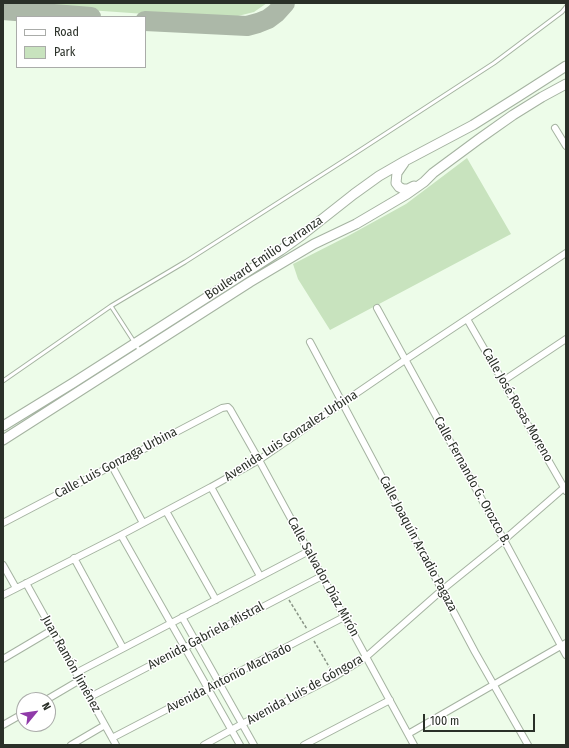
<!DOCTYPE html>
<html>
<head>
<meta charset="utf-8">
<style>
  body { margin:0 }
  #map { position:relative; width:569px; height:748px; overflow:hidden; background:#edfce9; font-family:"Fira Sans Condensed",sans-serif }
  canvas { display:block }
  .frame { position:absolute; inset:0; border:4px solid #2a3028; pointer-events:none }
  .legend { position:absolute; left:16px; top:16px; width:130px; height:52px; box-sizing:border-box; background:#fff; border:1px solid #aaaca9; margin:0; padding:5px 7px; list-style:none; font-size:12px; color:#2a3028 }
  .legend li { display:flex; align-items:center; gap:8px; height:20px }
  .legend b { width:20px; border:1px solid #aaaca9 }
  .north { position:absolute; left:16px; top:692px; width:40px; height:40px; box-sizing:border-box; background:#fff; border:1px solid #aaaca9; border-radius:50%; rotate:61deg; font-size:11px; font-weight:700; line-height:16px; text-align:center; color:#2a3028 }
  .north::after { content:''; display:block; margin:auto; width:14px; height:18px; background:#903ba9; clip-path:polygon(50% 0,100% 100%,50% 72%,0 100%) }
  .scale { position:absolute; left:423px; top:714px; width:112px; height:18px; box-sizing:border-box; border:2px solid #2a3028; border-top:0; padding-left:5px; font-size:12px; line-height:14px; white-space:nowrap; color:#2a3028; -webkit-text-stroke:3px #fff; paint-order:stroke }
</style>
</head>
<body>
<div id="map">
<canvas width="569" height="748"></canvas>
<div class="frame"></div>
<ul class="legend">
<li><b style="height:5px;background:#fff"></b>Road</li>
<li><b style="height:11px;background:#c8e3be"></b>Park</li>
</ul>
<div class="north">N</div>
<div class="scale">100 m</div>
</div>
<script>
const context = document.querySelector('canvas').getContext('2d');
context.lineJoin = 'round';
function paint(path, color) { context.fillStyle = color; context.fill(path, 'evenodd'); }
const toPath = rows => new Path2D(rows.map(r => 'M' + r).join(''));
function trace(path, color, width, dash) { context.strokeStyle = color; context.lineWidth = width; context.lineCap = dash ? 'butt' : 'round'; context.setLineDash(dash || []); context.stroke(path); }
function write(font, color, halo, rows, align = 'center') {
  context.font = font + ' "Fira Sans Condensed",sans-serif'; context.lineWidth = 3; context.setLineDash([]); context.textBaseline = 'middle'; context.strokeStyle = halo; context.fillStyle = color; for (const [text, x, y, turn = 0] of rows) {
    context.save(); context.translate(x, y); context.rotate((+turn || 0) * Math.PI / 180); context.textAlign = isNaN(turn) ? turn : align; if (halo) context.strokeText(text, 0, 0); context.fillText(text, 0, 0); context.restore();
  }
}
const green = toPath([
  [3,3,267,3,254,12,238,16,204,17,188,17,3,4],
  [467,158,511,234,330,330,298,279,293,264,348,236,406,204]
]);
const taxiway = toPath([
  [3,10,91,17],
  [145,21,247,26,258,23,268,19,276,13,285,3]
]);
const path = toPath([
  [289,600,307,629],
  [314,641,331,670]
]);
const lane = toPath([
  [111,306,140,351],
  [3,381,111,306,185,262,348,158,494,63,562,12,566,7]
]);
const street = toPath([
  [555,128,566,146],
  [377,308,504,540,566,655],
  [467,319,566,491],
  [310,342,475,652,528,745],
  [503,381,566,339],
  [112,466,143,523],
  [211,487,260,576],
  [166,511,216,600],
  [3,523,222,408,228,407,230,409,259,460,414,745],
  [121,535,240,745],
  [74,558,123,648],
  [3,565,16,588],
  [26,583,116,745],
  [3,595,121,535,211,487,259,460,405,360,566,253],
  [182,617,254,745],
  [3,659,52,630],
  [76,673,309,551],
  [90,697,322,576],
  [46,700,80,680],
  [3,725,24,713],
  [408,734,566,643],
  [112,738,344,617],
  [71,745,105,725],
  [204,745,242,724,334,677,366,657,442,590,504,540,566,486],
  [304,745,390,700]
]);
const secondary = toPath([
  [404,163,397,173,396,183,399,187,403,189,408,189,414,186],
  [3,426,73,383,281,250,302,235,354,194,379,176,405,161,473,125,516,98,566,66],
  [3,440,250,282,314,244,356,224,407,194,424,182,433,173,479,139,513,115,542,97,566,84]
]);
const streetNames = [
  ["Boulevard Emilio Carranza",264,258,-34],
  ["Calle José Rosas Moreno",517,405,60],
  ["Avenida Luis Gonzalez Urbina",291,436,-33],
  ["Calle Luis Gonzaga Urbina",116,463,-28],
  ["Calle Fernando G. Orozco B.",472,481,61],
  ["Calle Joaquín Arcadio Pagaza",418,544,62],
  ["Calle Salvador Díaz Mirón",323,577,61],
  ["Avenida Gabriela Mistral",206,636,-28],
  ["Juan Ramón Jiménez",71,664,61],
  ["Avenida Antonio Machado",229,678,-27],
  ["Avenida Luis de Góngora",305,690,-29]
];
paint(green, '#c8e3be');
trace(taxiway, '#acb8a8', 20);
trace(lane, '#a5b3a1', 5);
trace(street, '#a5b3a1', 8);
trace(secondary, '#a5b3a1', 11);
trace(path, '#8a9587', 1.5, [3, 2]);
trace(lane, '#fff', 3);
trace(street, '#fff', 6);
trace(secondary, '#fff', 9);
write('13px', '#2a3028', '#fff', streetNames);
</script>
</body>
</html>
